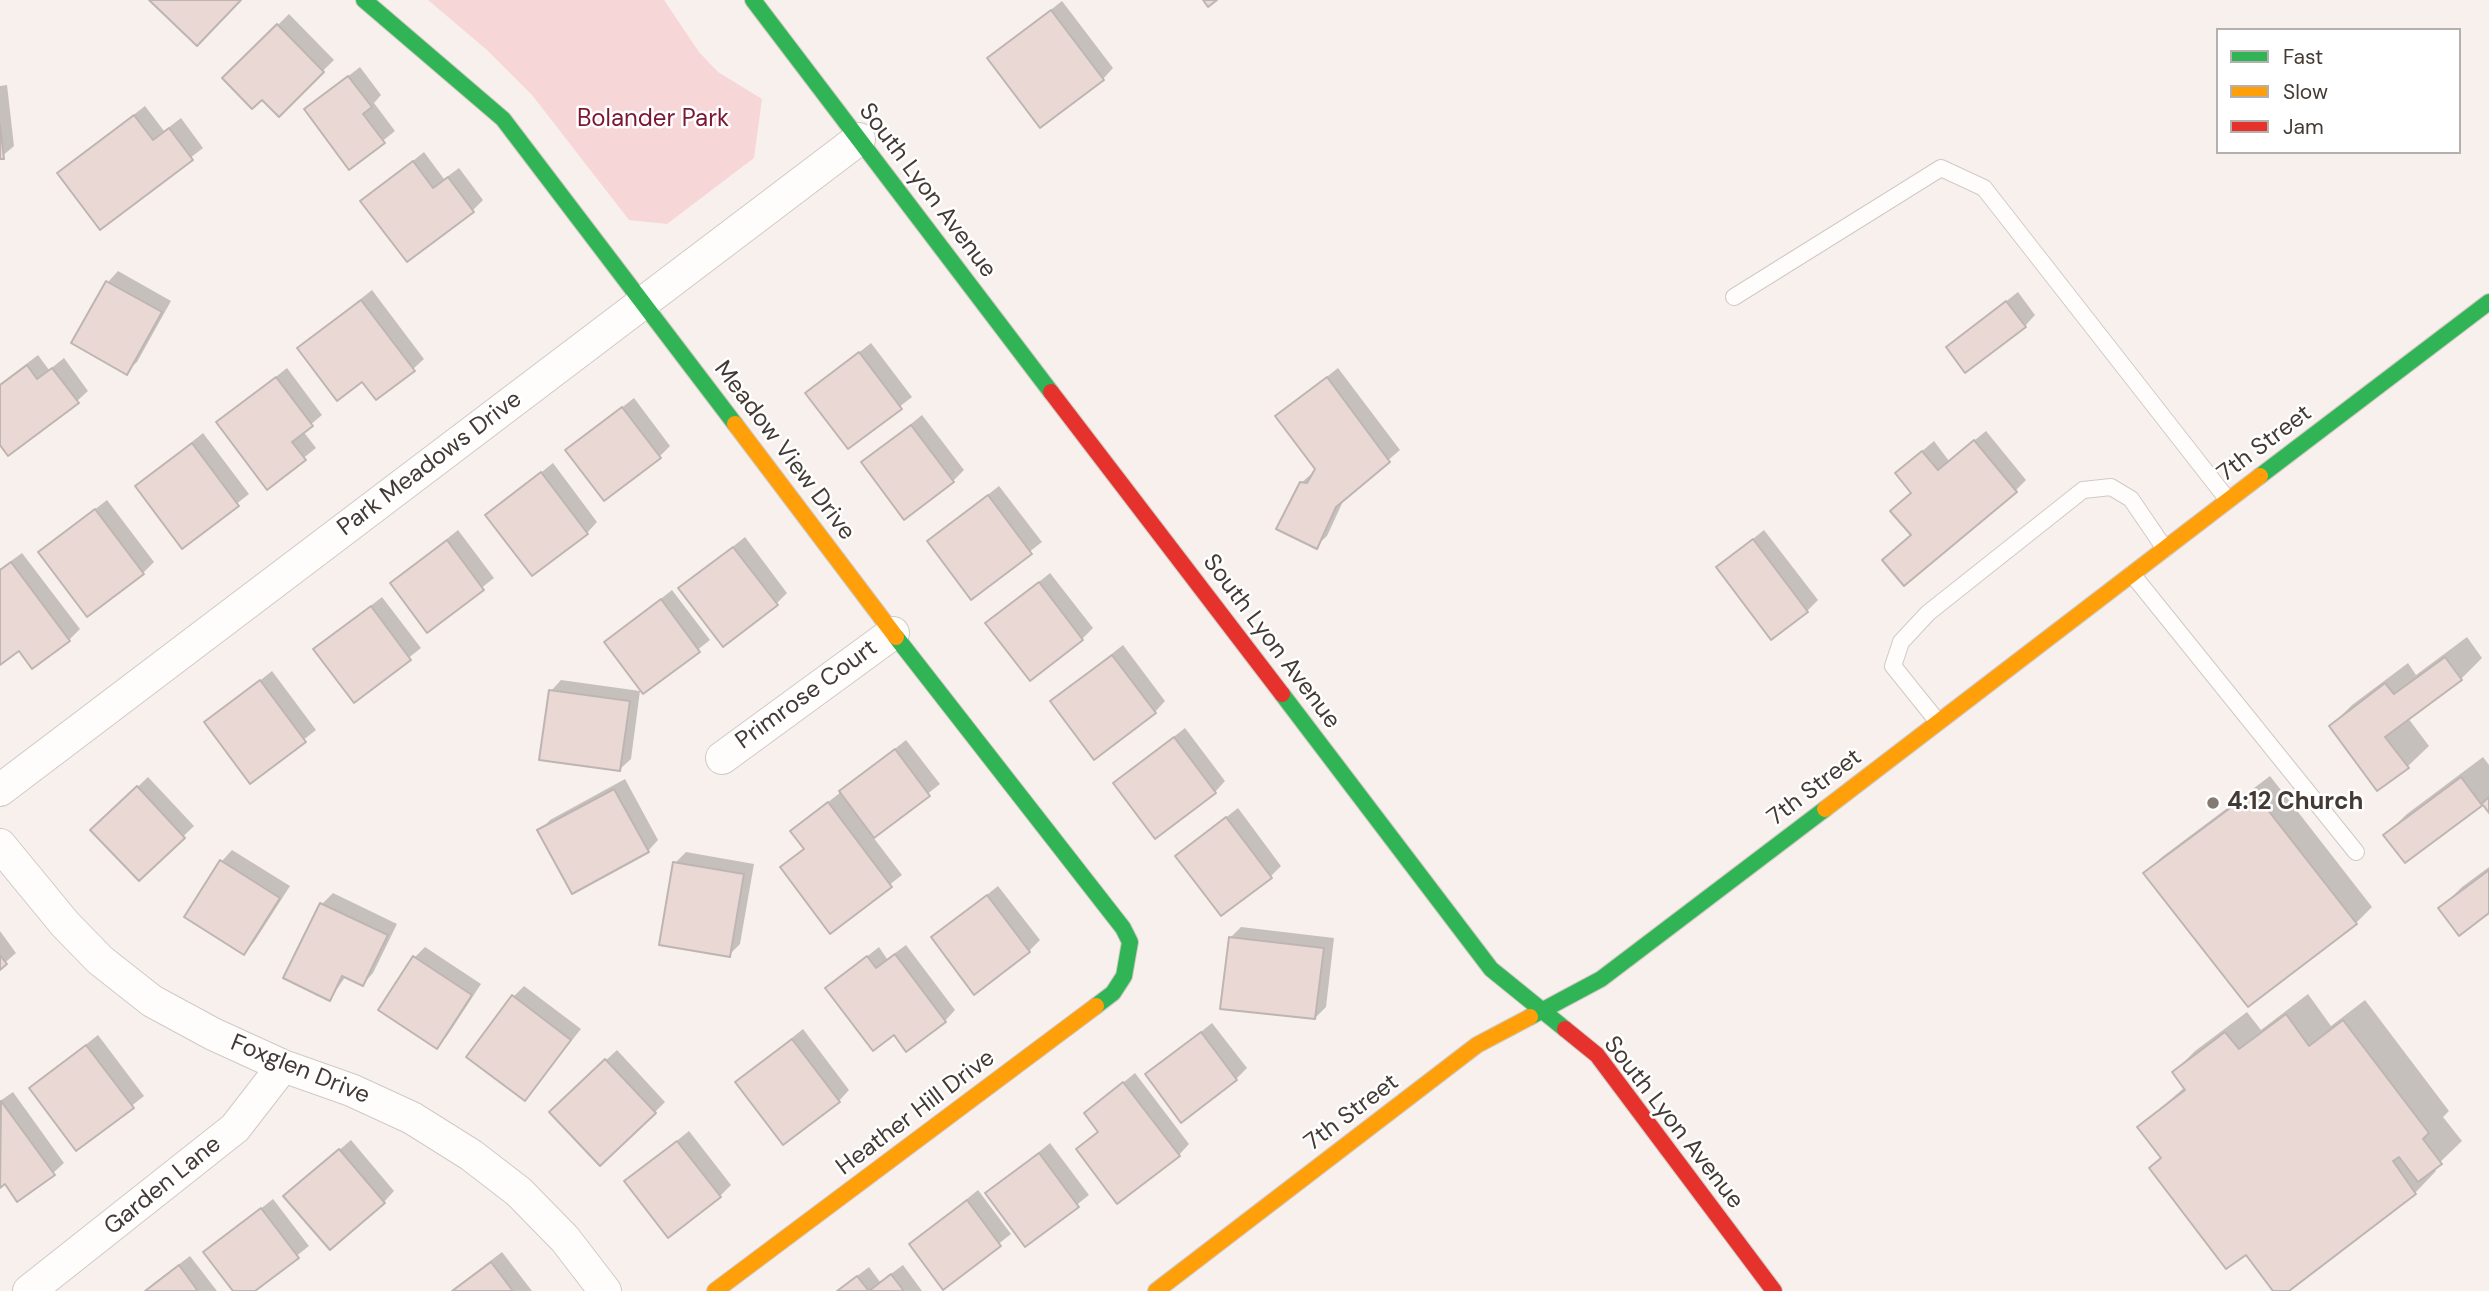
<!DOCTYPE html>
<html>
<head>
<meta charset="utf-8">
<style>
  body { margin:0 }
  #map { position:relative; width:2489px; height:1291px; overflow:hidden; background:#f8f0ec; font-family:"DM Sans",sans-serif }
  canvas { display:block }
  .legend { position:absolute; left:2216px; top:28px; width:245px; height:126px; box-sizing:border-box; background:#fff; border:2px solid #b4b0ae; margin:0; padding:9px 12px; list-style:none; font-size:21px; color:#443a34 }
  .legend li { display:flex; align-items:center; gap:14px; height:35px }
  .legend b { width:35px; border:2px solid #b4b0ae }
</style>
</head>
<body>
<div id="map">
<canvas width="2489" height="1291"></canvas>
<ul class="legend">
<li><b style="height:9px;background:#30b455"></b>Fast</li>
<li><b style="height:9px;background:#ff9f0a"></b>Slow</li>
<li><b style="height:9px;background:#e5322d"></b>Jam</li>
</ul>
</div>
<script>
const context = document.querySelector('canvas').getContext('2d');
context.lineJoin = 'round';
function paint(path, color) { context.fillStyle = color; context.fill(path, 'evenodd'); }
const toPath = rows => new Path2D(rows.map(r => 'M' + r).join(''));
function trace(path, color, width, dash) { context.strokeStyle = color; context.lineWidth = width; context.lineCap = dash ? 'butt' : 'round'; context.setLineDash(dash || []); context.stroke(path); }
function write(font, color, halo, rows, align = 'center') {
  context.font = font + ' "DM Sans",sans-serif'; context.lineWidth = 5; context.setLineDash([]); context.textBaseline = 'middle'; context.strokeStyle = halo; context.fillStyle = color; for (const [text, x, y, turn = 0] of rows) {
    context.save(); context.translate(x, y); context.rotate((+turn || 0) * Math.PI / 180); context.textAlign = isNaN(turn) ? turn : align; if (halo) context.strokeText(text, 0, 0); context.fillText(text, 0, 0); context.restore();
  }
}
const green = toPath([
  [428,0,664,0,699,52,718,72,762,99,754,158,667,224,629,220,532,95,487,50]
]);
const shadow = toPath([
  [1062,1,1113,68,1103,79,990,58],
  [289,14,334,60,279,114,262,97,224,78],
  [360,67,381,95,374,103,395,131,350,167,306,109],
  [7,85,14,146,0,158,0,86],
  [145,106,164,131,181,118,203,148,100,228,59,173],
  [424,152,444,179,459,168,483,200,473,210,363,201],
  [118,271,171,301,137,362,126,372,73,342,108,282],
  [372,290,424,359,413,369,363,379,299,348],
  [2018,292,2035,315,2025,326,1948,347],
  [871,343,912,397,848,447,808,393],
  [38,355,49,370,64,358,88,391,77,401,0,442,0,384],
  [287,368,322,415,303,431,316,448,267,487,218,423],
  [1338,368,1400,450,1345,497,1327,536,1316,546,1301,483,1317,469,1277,416],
  [634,398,670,446,659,457,568,450],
  [922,415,964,470,953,481,863,463],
  [1986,431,2026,480,2016,490,1884,560,1912,534,1913,492,1908,463,1934,441,1949,461],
  [203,433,249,494,183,546,137,486],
  [553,463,597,522,587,533,488,515],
  [999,486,1042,542,971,597,929,541],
  [107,500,154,562,143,573,40,552],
  [458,530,494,578,428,630,392,583],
  [1764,530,1818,600,1807,611,1718,567],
  [745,537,787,593,776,604,681,588],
  [22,553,80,629,69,640,19,649,0,663,0,569],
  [1050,573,1093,628,1082,639,988,623],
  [672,590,710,640,644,692,606,642],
  [382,597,421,648,354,701,315,649],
  [2467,637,2482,658,2461,679,2408,718,2429,746,2407,767,2331,726,2352,705,2408,663,2416,675],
  [1123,645,1165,701,1155,712,1052,701],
  [272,671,316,730,251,781,207,723],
  [561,680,640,691,631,759,620,769,551,691],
  [1185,728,1225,781,1215,792,1115,783],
  [906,740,940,784,873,837,902,875,830,931,782,868,805,848,792,831],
  [2483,757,2489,765,2489,810,2483,802,2405,861,2385,835,2407,814],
  [2270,776,2372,907,2356,923,2248,1005,2146,873,2162,857],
  [148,777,194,826,139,879,93,830],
  [625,779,658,840,648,851,540,831,550,820],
  [1238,808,1281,866,1271,876,1177,856],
  [232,850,290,886,254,942,244,953,186,916,222,861],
  [686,852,754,864,740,944,729,955,675,863],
  [2489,867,2489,911,2441,908,2462,887],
  [998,886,1040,940,1029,951,933,938],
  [333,893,397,924,373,973,363,984,346,976,330,999,286,977,322,904],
  [1241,927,1334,938,1326,1007,1315,1018,1230,938],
  [0,931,16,953,0,967],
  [906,945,955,1010,945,1021,894,1033,827,988,879,947,887,959],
  [425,947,481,984,447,1036,436,1047,415,957],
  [524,986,581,1029,525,1099,513,997],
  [2308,994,2331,1026,2365,1000,2449,1111,2443,1117,2462,1141,2434,1168,2436,1171,2415,1193,2286,1291,2275,1291,2139,1127,2185,1087,2174,1072,2195,1051,2247,1012,2261,1030],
  [1212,1023,1247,1068,1236,1079,1147,1075],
  [803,1029,849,1090,839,1101,737,1082],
  [98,1035,144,1096,77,1149,31,1088],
  [617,1050,665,1102,655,1112,562,1101],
  [1135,1073,1189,1144,1179,1155,1078,1149,1100,1130,1086,1113],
  [13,1092,64,1163,53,1173,5,1182,0,1186,0,1101],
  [689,1131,731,1185,720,1196,627,1181],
  [351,1140,394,1191,384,1202,297,1186],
  [1050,1143,1089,1195,1026,1245,987,1194],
  [978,1190,1011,1234,944,1287,911,1244],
  [273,1199,309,1246,252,1291,235,1291,206,1252],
  [502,1252,532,1291,451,1291],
  [190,1256,217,1291,146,1291,154,1283],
  [903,1265,922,1291,837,1291,869,1267,880,1282]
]);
const building = toPath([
  [149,0,241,0,197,46,149,0],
  [1203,0,1217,0,1208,7,1203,0],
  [1051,10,1104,80,1040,128,987,58,1051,10],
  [277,24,324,72,279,117,262,100,252,109,222,78,277,24],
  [348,76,372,107,363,114,385,143,349,170,304,109,348,76],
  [134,115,153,140,169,128,193,160,100,230,57,173,134,115],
  [0,124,4,159,0,159,0,124],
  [413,161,433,188,448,177,474,212,407,262,360,201,413,161],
  [106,281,162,312,127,375,71,343,106,281],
  [361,300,415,371,376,400,362,382,337,401,297,348,361,300],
  [2006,301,2026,327,1965,373,1946,347,2006,301],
  [859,352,902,409,848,449,805,393,859,352],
  [27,365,37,379,52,368,79,403,8,456,0,445,0,385,27,365],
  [276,377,313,426,292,442,306,460,267,490,216,422,276,377],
  [1327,377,1390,462,1336,507,1317,549,1276,529,1300,482,1307,483,1315,469,1275,416,1327,377],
  [622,407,661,458,604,501,565,450,622,407],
  [911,425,954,482,904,520,861,462,911,425],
  [1974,440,2017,492,1904,586,1882,560,1911,535,1890,511,1911,493,1895,473,1922,451,1938,470,1974,440],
  [192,443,239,506,182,549,135,486,192,443],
  [541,472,588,534,532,576,485,515,541,472],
  [988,495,1032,554,971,600,927,541,988,495],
  [95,509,144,574,87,617,38,552,95,509],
  [1753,539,1808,612,1771,640,1716,567,1753,539],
  [447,540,484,590,427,633,390,583,447,540],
  [733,547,778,605,723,647,678,588,733,547],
  [11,562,70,641,32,669,19,651,0,665,0,570,11,562],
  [1039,582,1083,640,1030,681,985,623,1039,582],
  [661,599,700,652,643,694,604,642,661,599],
  [371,606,411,660,354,703,313,649,371,606],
  [1112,655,1156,713,1094,760,1050,701,1112,655],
  [2445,657,2462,680,2385,737,2409,768,2377,791,2329,726,2385,683,2394,694,2445,657],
  [260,680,306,742,250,784,204,722,260,680],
  [549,690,630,701,620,771,539,760,549,690],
  [1174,737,1216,793,1155,839,1113,783,1174,737],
  [895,749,930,796,874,838,839,791,895,749],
  [2461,777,2481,804,2489,797,2489,813,2483,805,2405,863,2383,835,2461,777],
  [137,786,185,838,139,881,90,830,137,786],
  [614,789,649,852,572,894,537,830,614,789],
  [2253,791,2357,924,2248,1007,2143,873,2253,791],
  [828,802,892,887,830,934,780,867,804,849,790,831,828,802],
  [1226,817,1272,878,1221,916,1175,856,1226,817],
  [220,860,280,898,244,955,184,917,220,860],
  [673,862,744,874,730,957,659,945,673,862],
  [2489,870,2489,913,2459,936,2438,908,2489,870],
  [987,895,1030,952,974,995,931,937,987,895],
  [320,903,388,935,363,986,342,976,330,1001,283,978,320,903],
  [1229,937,1324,948,1315,1019,1220,1009,1229,937],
  [895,954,946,1022,906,1052,894,1035,873,1051,825,988,867,956,876,968,895,954],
  [0,955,7,964,0,970,0,955],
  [413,956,472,995,437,1049,378,1010,413,956],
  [512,995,571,1040,525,1101,466,1057,512,995],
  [2286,1014,2309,1046,2343,1020,2429,1133,2423,1139,2442,1164,2418,1182,2399,1157,2393,1161,2416,1194,2289,1291,2273,1291,2246,1255,2226,1269,2149,1168,2161,1158,2137,1127,2185,1090,2172,1072,2225,1032,2239,1049,2286,1014],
  [1201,1032,1237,1080,1181,1123,1145,1074,1201,1032],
  [792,1039,840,1102,783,1145,735,1082,792,1039],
  [86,1045,134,1108,76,1151,29,1088,86,1045],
  [605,1059,656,1113,600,1166,549,1112,605,1059],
  [1123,1082,1180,1156,1117,1204,1076,1149,1098,1132,1084,1113,1123,1082],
  [1,1101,55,1175,17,1202,5,1184,0,1188,1,1101],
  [677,1141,721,1197,668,1238,624,1181,677,1141],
  [339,1149,385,1203,330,1250,283,1196,339,1149],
  [1039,1153,1079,1207,1025,1247,985,1193,1039,1153],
  [967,1200,1001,1246,943,1290,909,1244,967,1200],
  [261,1208,299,1258,255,1291,233,1291,203,1252,261,1208],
  [491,1262,513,1291,452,1291,491,1262],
  [179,1265,198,1291,145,1291,179,1265],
  [891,1274,904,1291,869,1291,891,1274],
  [857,1276,869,1291,837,1291,857,1276]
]);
const lane = toPath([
  [1734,297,1941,168,1984,188,2228,500],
  [2132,574,2356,852],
  [1938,722,1893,666,1901,642,1928,613,2083,490,2111,487,2131,499,2165,549]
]);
const street = toPath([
  [722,758,893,633],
  [0,790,859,139],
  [0,845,65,924,100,960,152,1001,213,1034,283,1066,351,1090,412,1118,471,1155,519,1192,565,1239,605,1291],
  [29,1291,235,1128,283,1066]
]);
const fast = toPath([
  [364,0,503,119,735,424],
  [753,0,1051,392],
  [2260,476,2489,302],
  [896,637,1123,928,1130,942,1124,976,1113,993,1096,1006],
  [1282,694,1491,969,1565,1029],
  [1530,1017,1601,979,1825,809]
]);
const slow = toPath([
  [735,424,896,637],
  [1825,809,2260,476],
  [715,1291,1096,1006],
  [1156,1291,1477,1045,1530,1017]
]);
const jam = toPath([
  [1051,392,1282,694],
  [1565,1029,1597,1055,1774,1291]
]);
const markers = [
  [2213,803,7,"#837a74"]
];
const parkNames = [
  ["Bolander Park",653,120]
];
const streetNames = [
  ["South Lyon Avenue",927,191,53],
  ["7th Street",2265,444,-37],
  ["Meadow View Drive",784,451,53],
  ["Park Meadows Drive",430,464,-37],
  ["South Lyon Avenue",1271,642,53],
  ["Primrose Court",807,695,-36],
  ["7th Street",1815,788,-37],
  ["Foxglen Drive",300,1070,22],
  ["Heather Hill Drive",916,1113,-37],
  ["7th Street",1352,1113,-37],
  ["South Lyon Avenue",1673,1123,52],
  ["Garden Lane",163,1186,-39]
];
const poiNames = [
  ["4:12 Church",2227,803]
];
paint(green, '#f7d6d8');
paint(shadow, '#0003');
paint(building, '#e9d8d3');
trace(building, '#beb5b2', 2);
trace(lane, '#d1c9c4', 18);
trace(street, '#d1c9c4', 34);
trace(fast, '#d1c9c4', 18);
trace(slow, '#d1c9c4', 18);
trace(jam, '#d1c9c4', 18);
trace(lane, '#fefdfc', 16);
trace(street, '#fefdfc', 32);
trace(fast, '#30b455', 16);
trace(slow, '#ff9f0a', 16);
trace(jam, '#e5322d', 16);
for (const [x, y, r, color] of markers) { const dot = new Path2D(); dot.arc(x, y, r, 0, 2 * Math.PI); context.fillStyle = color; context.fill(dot); trace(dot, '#fff', 2.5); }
write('24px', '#7a1733', '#fff', parkNames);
write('24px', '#443a34', '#fff', streetNames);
write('bold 24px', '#443a34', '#fff', poiNames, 'left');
</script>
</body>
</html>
